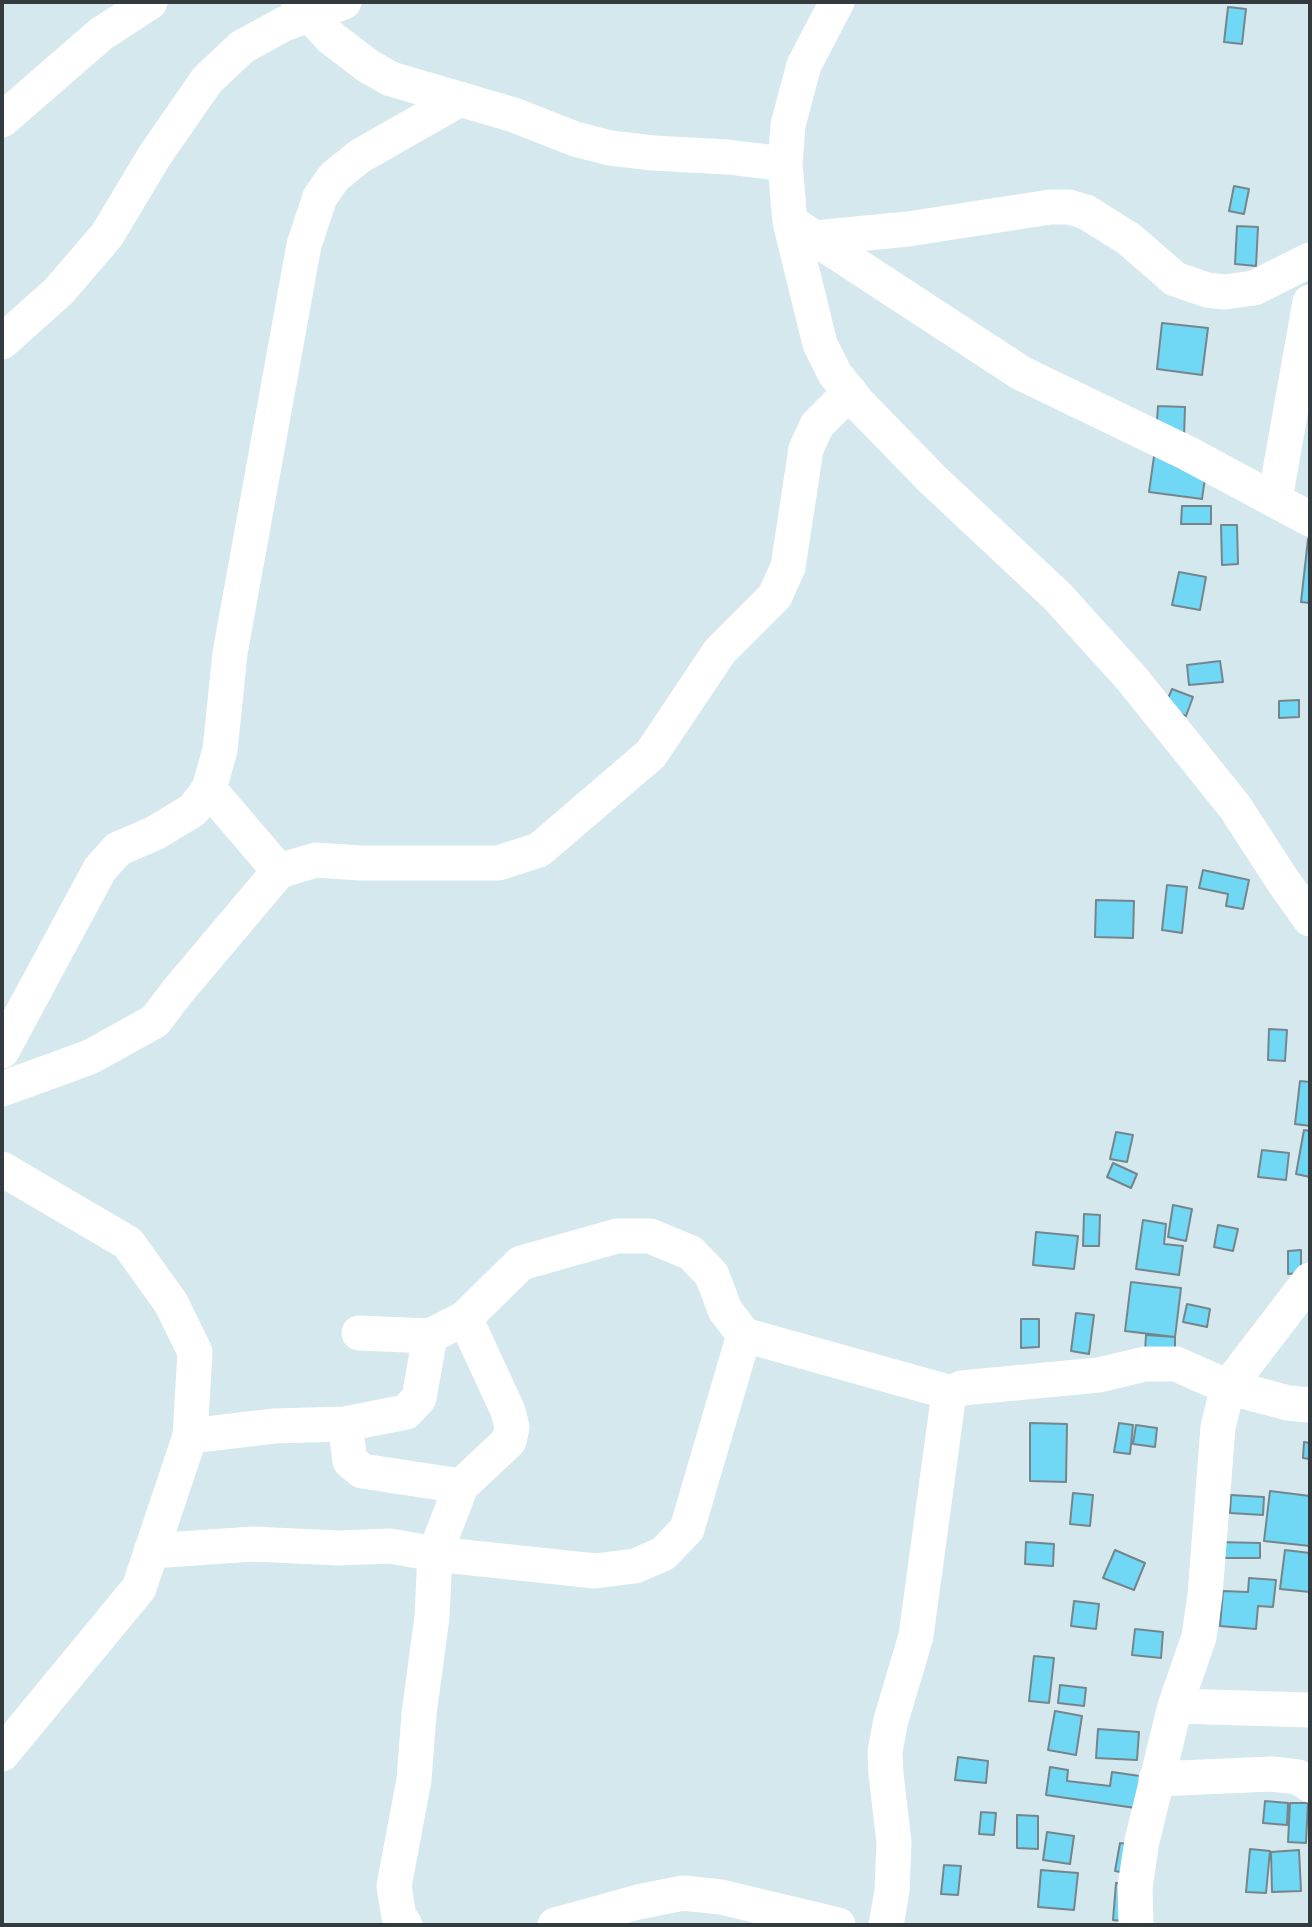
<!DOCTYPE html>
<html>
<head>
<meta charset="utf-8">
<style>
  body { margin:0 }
  #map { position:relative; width:1312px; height:1927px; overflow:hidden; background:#d4e8ee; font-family:Karla,sans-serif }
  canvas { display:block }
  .frame { position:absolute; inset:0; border:4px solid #333b3e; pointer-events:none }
</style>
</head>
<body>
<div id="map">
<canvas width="1312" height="1927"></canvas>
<div class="frame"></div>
</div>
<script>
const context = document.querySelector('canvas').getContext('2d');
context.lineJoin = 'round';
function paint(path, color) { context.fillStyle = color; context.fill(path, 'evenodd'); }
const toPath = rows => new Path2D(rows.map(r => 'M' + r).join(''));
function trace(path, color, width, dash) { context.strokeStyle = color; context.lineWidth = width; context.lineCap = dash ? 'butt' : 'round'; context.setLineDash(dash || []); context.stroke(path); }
const building = toPath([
  [1228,7,1246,9,1242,44,1224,42,1228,7],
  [1234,186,1249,189,1244,214,1229,211,1234,186],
  [1237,226,1258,227,1256,266,1235,264,1237,226],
  [1162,323,1208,328,1202,375,1157,369,1162,323],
  [1158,406,1185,407,1184,437,1156,436,1158,406],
  [1156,442,1209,450,1202,499,1149,492,1156,442],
  [1182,506,1211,506,1211,524,1181,524,1182,506],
  [1221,525,1237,525,1238,564,1222,565,1221,525],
  [1308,539,1310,540,1310,603,1301,602,1308,539],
  [1179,572,1206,577,1200,610,1172,605,1179,572],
  [1220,661,1223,682,1189,685,1187,665,1220,661],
  [1172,689,1193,697,1186,716,1164,708,1172,689],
  [1299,700,1299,717,1279,718,1279,701,1299,700],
  [1203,870,1249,880,1243,909,1226,906,1228,894,1199,888,1203,870],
  [1167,885,1187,887,1182,933,1162,930,1167,885],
  [1096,900,1134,901,1133,938,1095,937,1096,900],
  [1269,1029,1287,1030,1285,1061,1268,1060,1269,1029],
  [1300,1081,1310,1082,1310,1126,1295,1124,1300,1081],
  [1304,1130,1310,1131,1310,1177,1296,1174,1304,1130],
  [1116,1132,1133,1135,1127,1162,1110,1159,1116,1132],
  [1262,1150,1289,1153,1286,1180,1258,1177,1262,1150],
  [1113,1163,1137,1174,1131,1188,1107,1177,1113,1163],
  [1173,1205,1192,1209,1186,1241,1168,1237,1173,1205],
  [1084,1214,1100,1215,1099,1246,1083,1246,1084,1214],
  [1143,1220,1166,1224,1164,1244,1183,1246,1179,1275,1136,1269,1143,1220],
  [1218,1225,1238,1229,1233,1251,1214,1247,1218,1225],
  [1036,1232,1078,1236,1074,1269,1033,1265,1036,1232],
  [1301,1250,1301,1273,1288,1274,1288,1251,1301,1250],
  [1131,1282,1181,1288,1175,1337,1125,1331,1131,1282],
  [1187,1304,1210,1309,1207,1327,1183,1322,1187,1304],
  [1076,1313,1094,1315,1089,1354,1071,1351,1076,1313],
  [1021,1319,1039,1319,1039,1347,1021,1348,1021,1319],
  [1146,1335,1175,1337,1175,1352,1145,1351,1146,1335],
  [1030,1423,1067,1424,1066,1482,1030,1481,1030,1423],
  [1119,1423,1133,1425,1130,1454,1114,1452,1119,1423],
  [1136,1425,1157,1428,1155,1447,1133,1444,1136,1425],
  [1304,1442,1310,1443,1310,1459,1303,1458,1304,1442],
  [1270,1491,1310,1496,1310,1546,1264,1541,1270,1491],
  [1073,1493,1093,1495,1090,1526,1070,1524,1073,1493],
  [1231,1495,1264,1497,1263,1515,1230,1513,1231,1495],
  [1026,1542,1054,1544,1053,1566,1025,1564,1026,1542],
  [1217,1542,1260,1543,1260,1558,1216,1558,1217,1542],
  [1115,1550,1145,1563,1134,1590,1103,1578,1115,1550],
  [1285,1550,1310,1553,1310,1592,1280,1589,1285,1550],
  [1249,1578,1276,1580,1273,1607,1258,1606,1256,1629,1220,1626,1223,1591,1248,1592,1249,1578],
  [1074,1601,1099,1604,1096,1629,1071,1626,1074,1601],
  [1135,1629,1163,1632,1161,1658,1132,1655,1135,1629],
  [1034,1656,1054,1658,1049,1703,1029,1701,1034,1656],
  [1060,1685,1086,1688,1084,1706,1058,1703,1060,1685],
  [1055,1711,1082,1716,1076,1755,1048,1750,1055,1711],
  [1098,1729,1139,1732,1137,1760,1096,1758,1098,1729],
  [958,1757,988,1761,986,1783,955,1780,958,1757],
  [1050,1767,1068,1770,1067,1781,1110,1786,1112,1772,1147,1777,1142,1809,1046,1795,1050,1767],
  [1265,1801,1288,1803,1287,1825,1263,1823,1265,1801],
  [1290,1803,1308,1803,1306,1843,1288,1842,1290,1803],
  [981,1812,996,1813,994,1835,979,1834,981,1812],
  [1017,1815,1038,1816,1038,1849,1017,1848,1017,1815],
  [1047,1832,1074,1836,1070,1864,1043,1860,1047,1832],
  [1120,1843,1141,1846,1136,1875,1115,1871,1120,1843],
  [1250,1849,1270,1851,1266,1893,1246,1892,1250,1849],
  [1299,1850,1301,1891,1272,1892,1271,1852,1299,1850],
  [944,1865,961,1866,958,1895,941,1894,944,1865],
  [1041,1870,1078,1873,1074,1910,1038,1907,1041,1870],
  [1116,1883,1137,1885,1133,1922,1113,1920,1116,1883]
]);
const minor = toPath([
  [298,2,330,37,368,66,391,79,514,115,575,139,610,148,653,153,728,157,785,164,790,222,820,344,835,374,858,403,932,479,1058,597,1132,679,1235,807,1283,881,1310,919],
  [2,120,101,34,150,2],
  [785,164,788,125,804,65,837,2],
  [790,222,1021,373,1187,453,1310,519],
  [815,238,908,229,1050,207,1069,207,1086,212,1129,239,1175,279,1207,290,1225,292,1254,288,1310,260],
  [2,342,59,291,107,235,155,155,207,80,242,47,284,24,344,2],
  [1275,499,1310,302],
  [209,789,279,871],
  [2,1051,100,869,118,849,155,833,193,810,209,789,220,750,230,653,304,245,320,197,334,177,360,156,460,99],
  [2,1089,90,1057,155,1021,177,992,279,871,316,860,360,863,498,863,539,850,651,754,720,651,775,596,788,567,806,449,817,425,850,392],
  [2,1169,128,1243,171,1303,195,1352,190,1436,139,1588,2,1754],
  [359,1333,430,1336,465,1318,521,1263,617,1236,650,1236,691,1253,712,1275,725,1310,744,1335,952,1393],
  [345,1424,350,1461,362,1471,461,1486],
  [190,1436,274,1426,345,1424,406,1412,419,1398,430,1336],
  [151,1551,253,1544,338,1548,390,1546,435,1554,461,1486,509,1441,512,1427,508,1411,465,1318],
  [1175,1706,1199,1637,1205,1595,1218,1427,1228,1387,1310,1280],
  [1156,1779,1272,1774,1298,1777,1310,1785],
  [405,1925,399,1917,394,1886,414,1780,419,1714,432,1617,435,1554,595,1571,635,1566,663,1554,687,1529,744,1335],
  [555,1925,638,1902,683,1893,721,1897,838,1925],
  [886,1925,892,1891,894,1842,886,1774,885,1751,891,1720,916,1636,948,1400,952,1393,962,1388,1099,1375,1145,1364,1176,1364,1228,1387,1288,1403,1310,1405],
  [1136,1925,1135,1887,1142,1841,1175,1706,1310,1710]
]);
paint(building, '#70d7f5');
trace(building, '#74868c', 2);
trace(minor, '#fff', 35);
</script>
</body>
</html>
